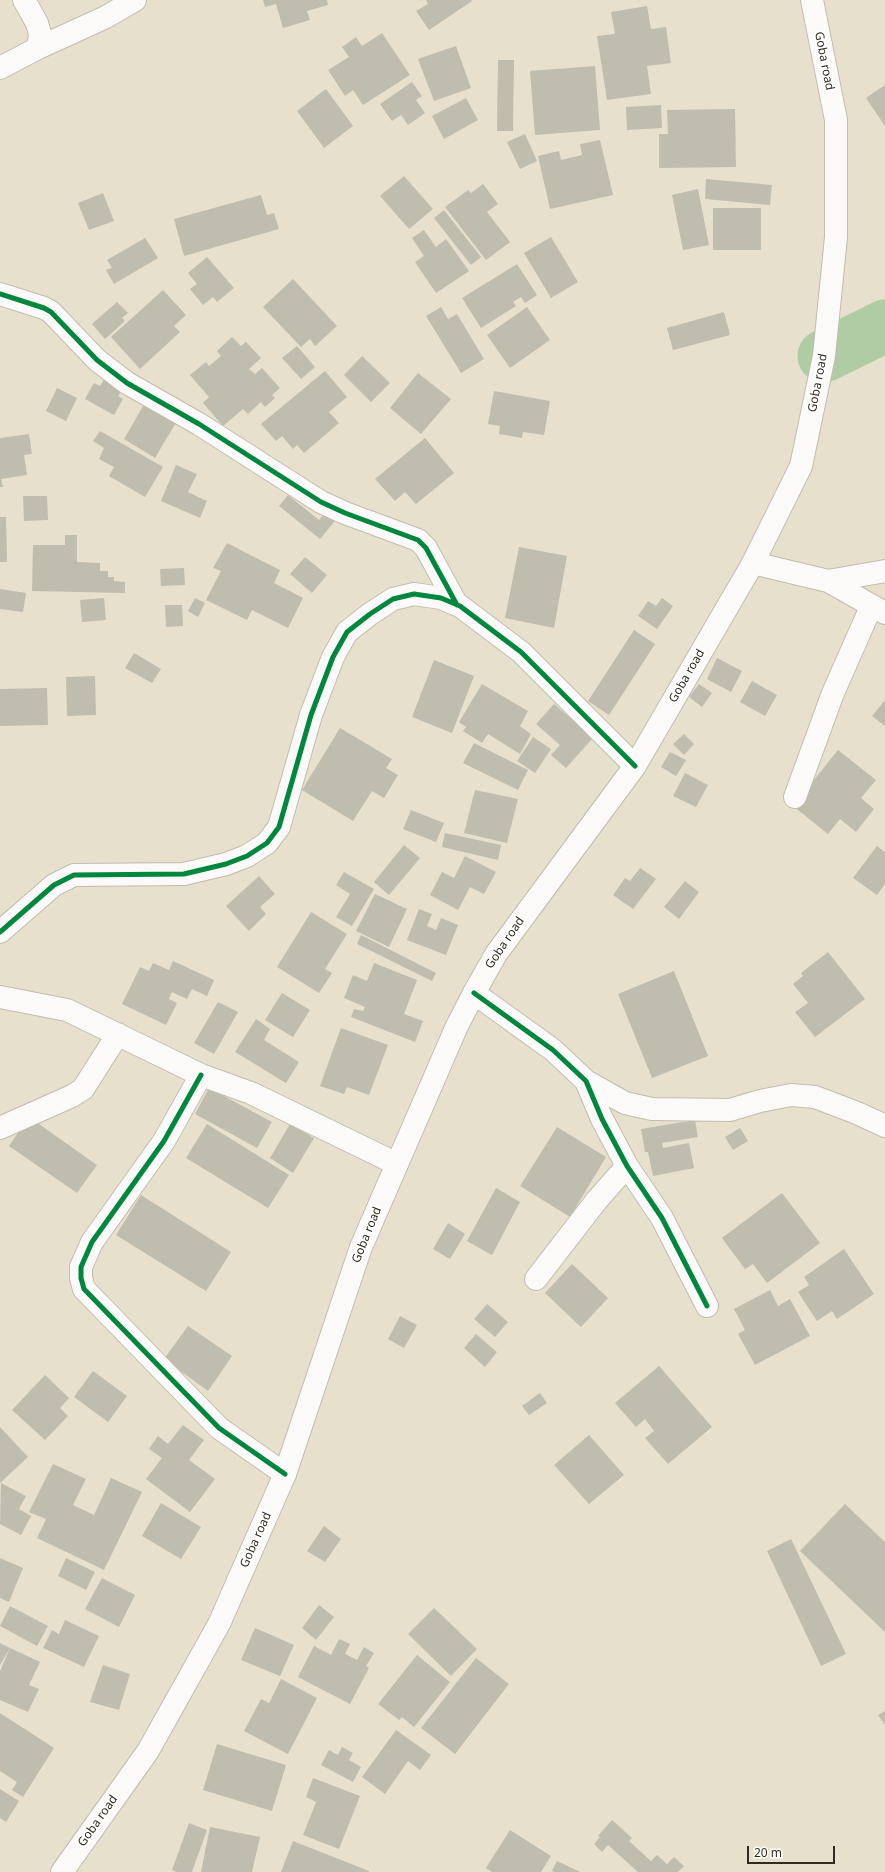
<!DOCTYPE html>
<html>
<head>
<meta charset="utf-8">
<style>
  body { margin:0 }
  #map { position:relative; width:885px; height:1872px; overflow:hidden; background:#e7e0cd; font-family:"Noto Sans",sans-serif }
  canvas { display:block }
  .scale { position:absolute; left:747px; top:1846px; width:88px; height:18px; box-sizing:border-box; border:2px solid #302b1e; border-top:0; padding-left:5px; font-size:12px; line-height:14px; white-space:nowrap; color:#302b1e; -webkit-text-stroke:3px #fff; paint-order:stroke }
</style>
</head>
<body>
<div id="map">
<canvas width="885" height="1872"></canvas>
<div class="scale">20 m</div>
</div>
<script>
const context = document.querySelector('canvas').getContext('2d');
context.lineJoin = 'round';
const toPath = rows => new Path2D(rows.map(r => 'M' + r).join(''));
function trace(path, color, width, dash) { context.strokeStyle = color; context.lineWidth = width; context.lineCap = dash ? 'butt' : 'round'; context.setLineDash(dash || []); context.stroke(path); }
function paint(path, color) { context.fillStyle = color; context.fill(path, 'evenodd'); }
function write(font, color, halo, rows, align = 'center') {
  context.font = font + ' "Noto Sans",sans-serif'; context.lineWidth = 4; context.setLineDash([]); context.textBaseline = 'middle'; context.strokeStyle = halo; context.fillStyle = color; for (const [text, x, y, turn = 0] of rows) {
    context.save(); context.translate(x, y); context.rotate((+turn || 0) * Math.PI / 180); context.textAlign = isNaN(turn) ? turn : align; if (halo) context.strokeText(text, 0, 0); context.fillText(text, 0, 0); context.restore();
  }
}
const river = toPath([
  [824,356,885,326]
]);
const building = toPath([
  [263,0,327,0,328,5,307,11,310,20,283,28,276,4,265,7],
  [426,0,471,0,472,1,429,30,416,11,428,4],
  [647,6,651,29,666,27,671,63,647,66,651,94,607,100,597,36,615,34,611,12],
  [382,33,410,75,363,105,353,90,345,96,328,70,349,57,342,47,356,37,362,46],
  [456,46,471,88,434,101,418,59],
  [498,60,514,60,513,131,497,131],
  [595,66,600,130,535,135,530,71],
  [412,82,422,96,416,100,425,113,408,125,401,115,392,121,380,104],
  [885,85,885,126,866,98],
  [326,89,353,126,324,148,297,111],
  [466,98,478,120,444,139,432,116],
  [661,105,662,128,627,130,626,107],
  [735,109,736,167,659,168,659,134,668,134,667,110],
  [525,134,537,161,520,169,507,142],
  [600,140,613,195,550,209,538,156,559,151,561,160,582,155,580,144],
  [404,176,433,209,409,229,380,196],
  [706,179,772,185,770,205,705,199],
  [483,184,498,204,487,212,510,242,486,260,445,207,468,190,471,193],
  [698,189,709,245,683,250,672,195],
  [103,193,114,221,89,230,78,203],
  [261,195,267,215,274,213,279,229,184,256,174,219],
  [713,208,761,208,761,250,713,250],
  [444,210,481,257,471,265,434,218],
  [424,230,436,247,446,239,469,271,436,293,415,262,424,256,412,238],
  [551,237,578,282,551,298,524,253],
  [145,238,158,258,114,284,106,270,112,268,107,260],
  [207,257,234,288,217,302,213,297,203,305,190,289,197,284,188,273],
  [517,264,537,295,525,303,521,297,513,302,516,306,481,328,462,298],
  [293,279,337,326,315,346,310,339,301,347,263,307],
  [163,290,186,315,174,326,180,332,140,369,111,337],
  [117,302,128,313,122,318,125,321,105,339,92,324],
  [441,307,448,319,457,314,484,359,461,373,426,316],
  [527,307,550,340,510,368,487,335],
  [724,312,730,335,673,350,667,328],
  [232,337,241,346,246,342,261,358,249,369,255,374,262,368,280,388,272,395,275,398,265,407,261,402,248,414,243,409,223,426,203,403,209,397,190,375,206,362,209,366,221,356,217,351],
  [297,346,315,367,301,379,282,358],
  [362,356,390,383,371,402,344,375],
  [325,371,347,397,329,412,339,423,304,453,297,445,293,449,282,436,276,441,261,424],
  [418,373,451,399,421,434,390,408],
  [106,376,124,386,118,396,123,399,114,415,85,399,94,383,100,386],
  [57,388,77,398,66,421,46,411],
  [494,391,550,401,544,435,523,432,522,438,499,434,500,426,488,424],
  [146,401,178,419,155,458,124,439],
  [100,431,163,467,145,497,109,476,114,467,99,459,104,448,93,441],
  [29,434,32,454,24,455,27,475,1,479,3,487,0,487,0,438],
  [425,438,454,473,416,504,405,492,395,501,375,479],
  [176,465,197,474,188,492,207,501,200,518,161,501],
  [288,495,319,520,325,513,335,521,320,539,279,506],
  [23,496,47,496,48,520,24,521],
  [0,517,6,517,7,562,0,562],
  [65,535,77,535,77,562,100,563,100,571,108,571,108,577,114,577,114,581,125,582,125,593,32,591,33,545,65,545],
  [227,543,280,570,274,583,303,598,288,628,252,610,247,620,206,600,221,571,213,568],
  [519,547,567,556,554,628,505,618],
  [305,557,327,575,312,593,290,574],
  [184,568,185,585,161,586,160,569],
  [0,589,26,593,23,612,0,609],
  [104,598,106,620,82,622,80,600],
  [195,598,205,603,198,617,188,611],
  [662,598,673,606,657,629,638,616,648,601,656,606],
  [165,605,182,605,183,626,166,627],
  [634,630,655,644,609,715,588,701],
  [134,653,161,669,152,683,125,668],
  [717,658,742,671,731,692,707,679],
  [434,660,474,676,452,733,412,717],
  [95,676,96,715,67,716,66,677],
  [752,681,777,695,765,716,740,702],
  [482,684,528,711,520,726,531,734,520,754,488,734,482,743,463,731,466,727,459,722],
  [699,684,712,693,702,707,689,697],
  [47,688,48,725,0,726,0,689],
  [885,700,885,726,872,716],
  [554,704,593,738,566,768,551,755,560,745,536,724],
  [340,728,392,759,386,768,398,775,384,798,372,791,353,821,302,790],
  [684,734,694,744,684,755,673,744],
  [533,737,551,749,535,773,517,761],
  [474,743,528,770,518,790,463,763],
  [838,750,876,780,861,798,874,809,856,832,840,819,828,834,793,806],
  [670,752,686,760,676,776,661,767],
  [685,773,708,785,696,807,673,796],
  [475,790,518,799,507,843,464,833],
  [411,810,444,823,436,842,403,829],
  [445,833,501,845,498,860,442,847],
  [404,845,420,858,389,895,374,882],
  [877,846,885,852,885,884,877,895,853,878],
  [465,856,496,872,484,894,470,887,458,910,430,895,442,872,454,878],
  [640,868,656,879,633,909,613,895,625,878,630,881],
  [344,872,374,889,352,926,336,917,350,894,336,885],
  [259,876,275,894,260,907,266,914,249,931,226,906],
  [685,881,699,892,679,919,664,907],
  [375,894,407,909,389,947,356,931],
  [419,909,432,914,427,926,436,930,441,918,458,925,446,955,407,940],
  [311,912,347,934,325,969,332,973,319,993,277,967],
  [361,935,436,973,432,981,357,944],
  [828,952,865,999,815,1037,795,1012,808,1003,793,984,803,976,801,973],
  [173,961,214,980,207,996,192,989,187,999,172,992,169,999,177,1003,166,1025,122,1004,140,967,149,971,153,963,169,970],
  [374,963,417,980,404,1014,423,1021,415,1042,351,1017,354,1009,363,1011,365,1007,344,998,353,975,367,981],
  [674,971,708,1056,652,1078,618,994],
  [282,993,310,1010,293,1037,265,1020],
  [218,1002,238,1012,214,1054,194,1043],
  [256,1019,270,1029,264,1040,299,1062,286,1083,235,1052],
  [341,1028,388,1045,369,1095,347,1087,344,1094,320,1086],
  [209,1088,272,1122,257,1148,195,1114],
  [29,1117,97,1165,77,1193,9,1146],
  [695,1120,698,1137,662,1143,663,1148,689,1143,694,1168,653,1176,648,1152,645,1152,641,1129],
  [207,1124,289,1175,268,1208,186,1158],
  [290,1124,314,1138,293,1173,270,1158],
  [557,1127,606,1157,570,1217,520,1186],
  [740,1128,748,1141,733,1150,725,1137],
  [496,1188,520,1202,492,1255,467,1241],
  [782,1193,820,1243,767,1283,753,1264,745,1269,722,1238],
  [141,1195,231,1252,206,1291,116,1235],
  [448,1223,465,1234,450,1259,433,1249],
  [844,1249,874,1294,837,1319,832,1311,817,1321,798,1292,809,1285,804,1277],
  [572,1264,608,1298,581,1327,545,1293],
  [770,1290,778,1306,790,1299,810,1336,755,1365,738,1334,745,1330,734,1309],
  [487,1304,508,1322,495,1337,474,1319],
  [400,1316,417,1325,404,1348,388,1339],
  [188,1326,232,1356,208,1391,164,1359],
  [476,1334,497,1352,485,1367,464,1348],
  [659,1366,712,1427,668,1464,645,1438,654,1431,645,1419,636,1427,615,1403],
  [93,1371,127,1396,108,1422,74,1397],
  [45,1375,69,1398,60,1408,68,1416,45,1440,12,1410],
  [540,1393,547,1403,529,1415,522,1406],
  [183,1425,204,1440,189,1460,215,1479,190,1512,146,1479,162,1458,149,1449,158,1436,168,1444],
  [0,1427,28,1457,0,1483],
  [589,1435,624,1475,589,1504,554,1465],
  [53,1464,86,1479,73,1505,94,1515,111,1478,142,1492,104,1570,37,1538,46,1519,29,1512],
  [1,1483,26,1496,19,1509,31,1516,21,1535,0,1524],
  [161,1503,201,1527,181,1559,142,1536],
  [845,1504,885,1542,885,1632,800,1551],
  [324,1526,341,1539,325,1562,307,1551],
  [791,1539,846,1654,821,1666,767,1551],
  [0,1558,23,1568,9,1602,0,1598],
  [66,1558,95,1572,86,1590,58,1576],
  [102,1578,135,1595,119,1627,85,1609],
  [319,1605,334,1617,316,1640,302,1628],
  [10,1606,48,1626,37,1646,0,1626],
  [434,1608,477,1649,451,1676,408,1634],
  [65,1620,99,1636,84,1667,43,1648,52,1630,59,1634],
  [255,1628,294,1645,280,1676,241,1660],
  [339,1639,350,1644,345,1654,357,1660,364,1647,374,1653,366,1666,369,1668,350,1704,298,1677,314,1646,331,1655],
  [0,1643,10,1648,0,1665],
  [10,1648,40,1662,29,1685,39,1689,28,1712,0,1700,0,1671],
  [417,1655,450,1682,414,1727,402,1717,399,1720,378,1704],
  [476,1658,509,1684,455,1754,421,1728],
  [103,1665,130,1674,119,1710,90,1702],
  [281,1679,317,1698,288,1754,244,1731,261,1699,269,1703],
  [885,1711,885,1725,878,1715],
  [0,1713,54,1748,23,1797,12,1790,17,1782,0,1771],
  [396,1730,431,1755,420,1770,408,1761,385,1794,362,1777],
  [217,1744,286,1765,272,1811,203,1790],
  [342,1747,353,1753,349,1760,361,1767,353,1782,321,1765,329,1750,338,1755],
  [313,1778,360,1796,339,1849,303,1835,316,1802,306,1797],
  [0,1789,19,1801,6,1822,0,1818],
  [612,1820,632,1838,629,1841,651,1861,657,1855,667,1864,674,1857,684,1866,678,1872,638,1872,608,1845,602,1852,594,1844,600,1837,598,1836],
  [189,1823,207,1830,192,1872,177,1872,172,1870],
  [210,1827,260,1837,252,1872,201,1872],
  [510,1830,551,1856,541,1872,492,1872,486,1868],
  [293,1841,369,1871,369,1872,281,1872],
  [557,1861,580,1872,554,1872,552,1871]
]);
const street = toPath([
  [38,48,106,17,135,0],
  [0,68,38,48,40,34,37,23,24,0],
  [0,294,44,308,51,312,97,360,127,383,199,424,321,502,345,513,418,540,426,548,457,605],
  [753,563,828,581,885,613],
  [828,581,885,571],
  [795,797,833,693,871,607],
  [0,932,54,885,74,875,184,874,226,864,247,856,267,843,279,827,311,715,333,657,347,632,370,614,393,599,414,594,441,598,460,606,521,652,635,766],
  [474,993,553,1050,586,1081,602,1119,627,1166,662,1218,707,1306],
  [0,997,67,1010,201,1075,251,1093,397,1164],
  [201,1075,164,1141,92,1242,81,1267,81,1278,84,1289,219,1428,285,1474],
  [586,1081,625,1103,652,1109,730,1110,760,1101,791,1095,815,1097,857,1113,885,1126],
  [0,1128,72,1096,83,1089,118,1034],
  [536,1279,597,1200,627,1166]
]);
const secondary = toPath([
  [62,1872,148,1751,219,1624,285,1474,361,1247,457,1026,474,993,496,954,635,766,753,563,801,466,824,356,836,237,836,120,812,0]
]);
const cycleway = toPath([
  [0,294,44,308,51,312,97,360,127,383,199,424,321,502,345,513,418,540,426,548,457,605],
  [0,932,54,885,74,875,184,874,226,864,247,856,267,843,279,827,311,715,333,657,347,632,370,614,393,599,414,594,441,598,460,606,521,652,635,766],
  [474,993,553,1050,586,1081,602,1119,627,1166,662,1218,707,1306],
  [201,1075,164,1141,92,1242,81,1267,81,1278,84,1289,219,1428,285,1474]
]);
const streetNames = [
  ["Goba road",824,61,79],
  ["Goba road",818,383,-79],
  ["Goba road",687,676,-60],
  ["Goba road",505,943,-56],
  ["Goba road",367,1235,-68],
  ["Goba road",256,1540,-66],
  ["Goba road",98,1821,-55]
];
trace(river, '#b0cca4', 53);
paint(building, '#bfbdae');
trace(street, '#c2bcae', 24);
trace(secondary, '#c2bcae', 24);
trace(street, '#fbfaf8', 22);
trace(secondary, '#fbfaf8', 22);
trace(cycleway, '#00873e', 5);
write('12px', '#302b1e', '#fff', streetNames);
</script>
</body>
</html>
